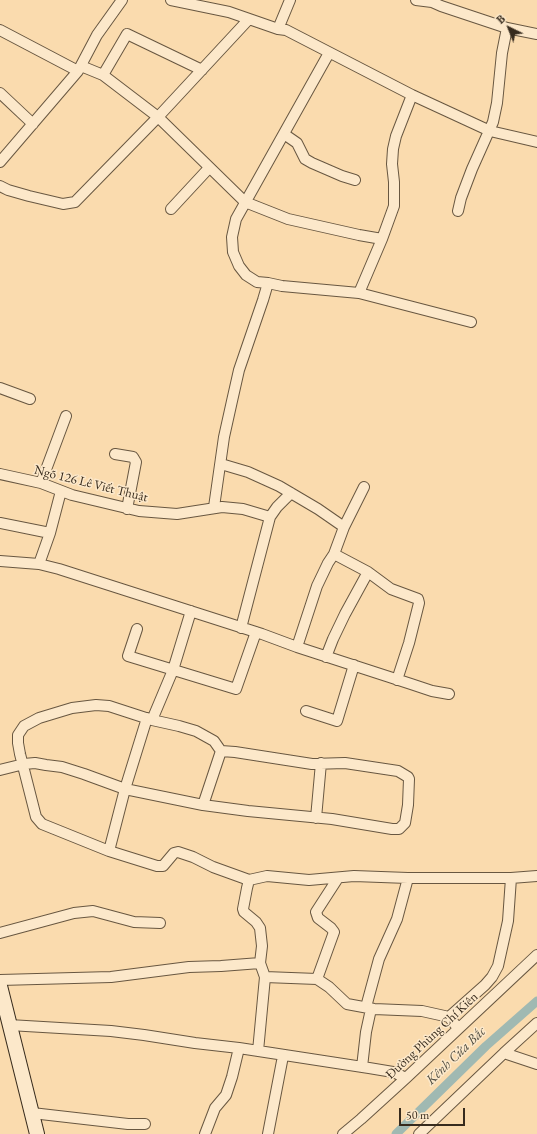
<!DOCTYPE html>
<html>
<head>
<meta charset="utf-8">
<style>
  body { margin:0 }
  #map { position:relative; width:537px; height:1134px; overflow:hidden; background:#fadbae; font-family:"EB Garamond",serif }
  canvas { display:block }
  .north { position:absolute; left:489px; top:8px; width:40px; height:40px; -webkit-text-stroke:3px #fce8ca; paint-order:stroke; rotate:317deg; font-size:11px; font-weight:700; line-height:16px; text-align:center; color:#372b1d }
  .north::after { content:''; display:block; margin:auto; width:14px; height:18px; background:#372b1d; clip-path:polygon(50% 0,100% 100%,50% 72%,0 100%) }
  .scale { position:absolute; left:399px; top:1108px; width:66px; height:18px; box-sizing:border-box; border:2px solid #372b1d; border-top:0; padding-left:5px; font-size:12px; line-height:14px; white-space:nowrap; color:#372b1d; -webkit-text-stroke:3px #fce8ca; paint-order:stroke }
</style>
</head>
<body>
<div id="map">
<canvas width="537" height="1134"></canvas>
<div class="north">B</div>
<div class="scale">50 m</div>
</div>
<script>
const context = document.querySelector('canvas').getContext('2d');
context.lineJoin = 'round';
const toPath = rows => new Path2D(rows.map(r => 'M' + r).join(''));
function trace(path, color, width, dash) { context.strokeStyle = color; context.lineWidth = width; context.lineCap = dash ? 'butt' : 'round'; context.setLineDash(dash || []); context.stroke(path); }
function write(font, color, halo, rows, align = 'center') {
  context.font = font + ' "EB Garamond",serif'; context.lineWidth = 3; context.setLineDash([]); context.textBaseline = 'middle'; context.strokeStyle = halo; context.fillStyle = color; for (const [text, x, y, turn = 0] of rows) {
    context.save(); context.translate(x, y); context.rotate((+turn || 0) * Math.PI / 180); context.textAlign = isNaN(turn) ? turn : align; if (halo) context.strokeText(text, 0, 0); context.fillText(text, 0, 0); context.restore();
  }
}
const canal = toPath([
  [396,1134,486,1046,537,1001]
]);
const minor = toPath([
  [171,0,229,12,278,29,286,30,412,95,490,131,537,142],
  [416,0,432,2],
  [431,0,432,2,441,6,507,28,537,34],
  [278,29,290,0],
  [0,30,78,71],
  [329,53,236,219,232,237,233,252,239,266,246,275,257,282,268,283,282,286,359,293,471,322],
  [81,66,103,75,158,117,245,202,288,219,359,235,382,239],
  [103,75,127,34,202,70],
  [0,93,33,124],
  [284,134,297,143,305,159,312,163,342,176,355,180],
  [0,162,78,71,97,35,122,0],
  [0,186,8,190,29,196,63,204,75,202,158,117,249,19],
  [171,209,209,168],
  [458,211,461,198,472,169,493,122,497,103,502,53,507,28],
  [359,293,382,239,394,206,394,182,392,164,393,149,396,136,412,95],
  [0,388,30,399],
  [115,454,133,457,136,462,127,509],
  [221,464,248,472,279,486,318,509,344,527],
  [0,474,41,483,72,495,139,511,177,514,222,507,243,509,270,517],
  [41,483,66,416],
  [214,507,224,437,232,401,239,370,263,300,268,283],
  [0,523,50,533],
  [334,554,368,572,391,589,418,599,419,603,409,643,397,680],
  [0,561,39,564,59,569,262,634,297,647,411,684,432,691,449,694],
  [39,564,50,533,61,491],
  [241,628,270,517,277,507,291,493],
  [137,629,128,656,236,689,256,632],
  [297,647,317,586,328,563,334,554,344,527,364,487],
  [326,657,333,639,345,614,368,572],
  [306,711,337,721,354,665],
  [152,720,173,670,191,611],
  [221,751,214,741,196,731,179,726,152,720,109,706,96,705,72,708,39,718,24,726,18,735,18,743,20,754,36,817,42,824,109,851,157,866,163,866,174,853,178,852,193,857,213,867,249,880],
  [0,770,24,764,35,763,46,765,62,767,84,774,125,789,203,805,248,811,332,819,392,829,399,829,405,823,408,805,409,779,408,777,398,771,345,763,312,764,235,752,221,751],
  [203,805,221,751],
  [316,818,321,763],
  [109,851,125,789,147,718],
  [0,933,74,913,93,911,134,922,160,923],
  [265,977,317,979,329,987,347,1004,374,1009,422,1011,449,1017,458,1028],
  [317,979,334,932,331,928,318,918,316,912,338,878],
  [0,980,111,977,189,967,221,966,260,963],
  [366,1007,379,959,397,919,408,878],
  [449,1017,485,985,492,977,498,966,508,921,511,878],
  [9,1025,111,1031,144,1035,195,1043,239,1048,369,1068,393,1072,406,1078],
  [258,1051,265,977,260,963,262,946,260,928,256,922,244,912,243,909,247,888,249,880,267,876,309,880,354,876,408,878,511,878,537,876],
  [504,1053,537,1064],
  [362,1067,366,1032,371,1009],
  [32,1113,128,1124,145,1124],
  [205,1134,215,1108,226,1095,232,1077,239,1048],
  [268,1134,283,1056],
  [343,1134,361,1119,406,1078,537,955],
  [419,1134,504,1053,537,1023]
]);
const secondary = toPath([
  [0,986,37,1134]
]);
const streetNames = [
  ["Ngõ 126 Lê Viết Thuật",91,484,14],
  ["Đường Phùng Chí Kiên",432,1036,-43]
];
const waterNames = [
  ["Kênh Cửa Bắc",456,1056,-44]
];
trace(canal, '#a0b9b2', 9);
trace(minor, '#685741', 12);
trace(secondary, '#372b1d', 16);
trace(minor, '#fce8ca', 10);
trace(secondary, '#fce8ca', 14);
write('13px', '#372b1d', '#fce8ca', streetNames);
write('italic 14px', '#514e42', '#fce8ca', waterNames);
</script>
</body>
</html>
